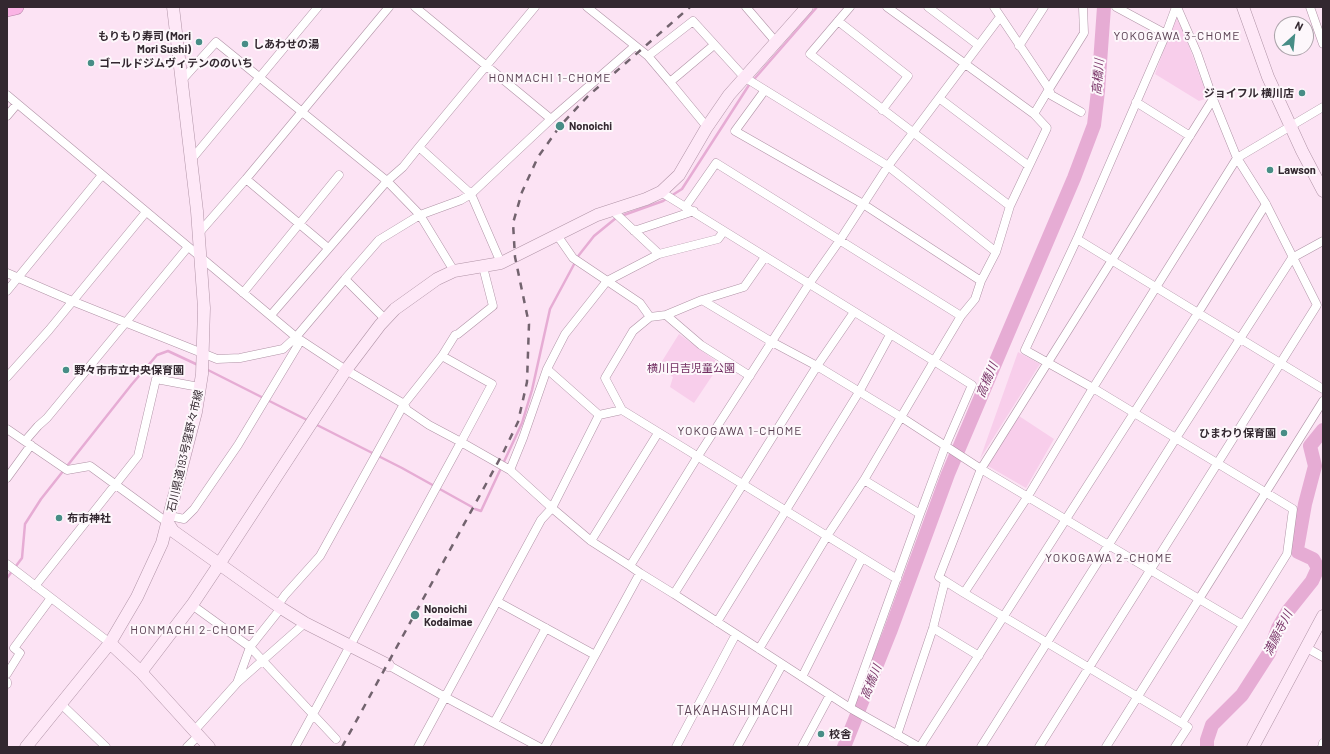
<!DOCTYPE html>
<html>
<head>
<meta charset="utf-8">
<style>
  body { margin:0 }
  #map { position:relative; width:1330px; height:754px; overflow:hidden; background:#fce3f4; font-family:Barlow,sans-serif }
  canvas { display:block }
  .frame { position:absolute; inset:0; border:8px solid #332830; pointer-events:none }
  .north { position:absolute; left:1274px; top:16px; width:40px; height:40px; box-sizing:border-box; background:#fdf7fb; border:1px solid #aca4aa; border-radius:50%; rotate:27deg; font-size:11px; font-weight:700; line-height:16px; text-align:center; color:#332830 }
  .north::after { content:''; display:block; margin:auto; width:14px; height:18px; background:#478d86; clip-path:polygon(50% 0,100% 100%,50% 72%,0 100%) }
</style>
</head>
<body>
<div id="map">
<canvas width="1330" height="754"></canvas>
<div class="frame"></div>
<div class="north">N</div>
</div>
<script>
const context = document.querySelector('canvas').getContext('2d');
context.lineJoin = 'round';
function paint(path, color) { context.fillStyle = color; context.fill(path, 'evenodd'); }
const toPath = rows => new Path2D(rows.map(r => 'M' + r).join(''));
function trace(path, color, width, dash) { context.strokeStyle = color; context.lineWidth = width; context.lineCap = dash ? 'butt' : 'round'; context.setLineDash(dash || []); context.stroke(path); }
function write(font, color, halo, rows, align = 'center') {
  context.font = font + ' Barlow,"Noto Sans JP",sans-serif'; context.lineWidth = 4; context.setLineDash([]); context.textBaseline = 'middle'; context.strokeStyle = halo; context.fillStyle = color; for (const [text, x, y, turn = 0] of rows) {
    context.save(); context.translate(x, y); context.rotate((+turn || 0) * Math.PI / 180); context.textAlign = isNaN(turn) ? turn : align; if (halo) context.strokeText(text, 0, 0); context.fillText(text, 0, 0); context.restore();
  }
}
const green = toPath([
  [1177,14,1208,98,1199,101,1155,74],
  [679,334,720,364,694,403,670,387,673,377,659,366],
  [1018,352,1040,364,980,459],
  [1019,416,1054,439,1026,488,988,466]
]);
const stream = toPath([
  [621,216,663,201,682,189,749,85,817,7],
  [206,369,309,421],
  [315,424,402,468,472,507],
  [475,509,481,511,522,423,532,390,550,309,579,255,594,236,616,218],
  [7,578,22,558,25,524,41,499,132,384,157,355,168,351,198,365]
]);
const river = toPath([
  [844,747,890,632,948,474,1074,178,1094,125,1098,91,1104,7],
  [1207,747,1207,740,1212,725,1242,695,1269,653,1278,628,1288,611,1312,581,1318,568,1313,559,1298,552,1297,549,1305,504,1315,466,1310,446,1323,430]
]);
const street = toPath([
  [415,7,551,119],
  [587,7,648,56,693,21,744,77,888,166,996,252],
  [746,7,776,42],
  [850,7,810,54,1010,206],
  [887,7,1034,114],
  [928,7,978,45],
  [1116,7,1166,34,1077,239,1025,350,1093,388,1293,509,1287,554,1182,723],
  [1310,7,1323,44],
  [838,21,908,76,882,110],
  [1166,34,1176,7],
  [1019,46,1044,7],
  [648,56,670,82,714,45],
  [182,80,216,42,387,181,420,215,454,271],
  [670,82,707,127],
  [765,90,735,131,863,204,981,281],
  [7,95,296,337,346,370,404,404,407,410,429,425,461,442,295,747],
  [939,98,1029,166],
  [1136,102,1190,136],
  [1081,112,1051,95,1049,89,1084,33,1083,7],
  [7,116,17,104],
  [191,160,318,7],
  [246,179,328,248],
  [661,192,934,361,864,480,827,536,759,649],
  [1266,204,1198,313,1323,389],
  [686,206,716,163,961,316],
  [612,210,659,254],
  [634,231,694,211],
  [198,234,246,179,389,7],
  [557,235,573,258,640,303,650,317],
  [501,263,471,194,419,147,535,7],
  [7,273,72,301,217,359,240,358,283,349,296,337,345,279,385,319],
  [345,279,379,240,420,215,461,200,471,194,551,119,635,46],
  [7,291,102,175],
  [243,293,339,175],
  [702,300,744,287,765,257],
  [854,312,817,366,901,417,981,469,1199,599,1106,747],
  [271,315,387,181,403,167,419,147],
  [666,315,701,345,750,376],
  [442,356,492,384,461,442,510,470,523,438,547,369,599,415,622,410,605,378,633,331,650,317,666,315,702,300,772,342,817,366,674,594,640,573],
  [547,369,565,334,607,281,659,254,718,239,724,231],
  [7,377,49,330,146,212],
  [622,410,897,579],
  [599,415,552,508,591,541,630,566],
  [7,429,67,470,90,466,168,523],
  [25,441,38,426,47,418,188,247],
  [7,478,31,445],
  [864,480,920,514],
  [170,516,184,519,194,509,238,445,298,345,296,337],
  [591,541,658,433],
  [7,564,110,643],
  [945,581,964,593],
  [35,586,138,456,156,379,199,387],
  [674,594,736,634],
  [498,602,595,655],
  [192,605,250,647,336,739],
  [278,605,285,595,320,556,404,404,442,356,455,335,458,334,493,306,483,267],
  [717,622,859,392,890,335],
  [1243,625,1199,599,1323,401],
  [933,628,979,656],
  [1307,648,1323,657],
  [388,665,445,697,539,747],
  [7,674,20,653,14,648,51,598],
  [802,677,862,558],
  [7,682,7,684],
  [237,683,305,623],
  [60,703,106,747],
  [850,708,920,514,945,447,972,385,934,361,961,316,975,299,981,281,996,252,1010,206,1047,128,1034,114,1049,89,994,7],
  [494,723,546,628],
  [194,731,237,683,250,647,281,608],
  [897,735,933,628,945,581,939,577,981,469,1213,99],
  [187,747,198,736],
  [418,747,541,520,552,508,510,470],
  [545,747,640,573,630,566,698,456,809,284,840,240,888,166,1000,17],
  [676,747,736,634,850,708,919,747],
  [737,747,782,665],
  [802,747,830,695],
  [920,747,1198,313,1077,239],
  [981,747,1176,438,1292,258,1323,241],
  [1039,747,1317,305,1266,204,1237,158,1213,99,1197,53,1177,7],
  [1175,747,1188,727,964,593,1028,496,1093,388,1237,158,1323,107],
  [1322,747,1323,743]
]);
const secondary = toPath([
  [173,7,197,211,204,308,202,374,196,412,162,543,137,597,110,643,141,672,209,747],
  [1243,7,1268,77,1302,151,1323,191],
  [168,523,173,531,281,608,305,623,388,665],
  [141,672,192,605,216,569,346,370,380,325,395,309,437,279,454,271,501,263,597,215,646,199,661,192,679,175,707,127,729,95,807,7],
  [26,747,110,643],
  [1253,747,1323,616]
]);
const highway = toPath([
  [7,9,16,7]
]);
const rail = toPath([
  [342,747,503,453,518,422,527,382,529,324,515,257,513,223,522,192,538,157,560,126,588,96,690,7]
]);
const markers = [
  [199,42,4,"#478d86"],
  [245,44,4,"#478d86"],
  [91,63,4,"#478d86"],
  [1302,93,4,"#478d86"],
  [560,126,5,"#478d86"],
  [1270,170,4,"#478d86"],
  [66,370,4,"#478d86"],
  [1284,433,4,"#478d86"],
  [59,518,4,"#478d86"],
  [415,615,5,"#478d86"],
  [821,734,4,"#478d86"]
];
const poiNames = [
  ["もりもり寿司 (Mori",191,36,"right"],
  ["Mori Sushi)",191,49,"right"],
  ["しあわせの湯",253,44],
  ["ゴールドジムヴィテンののいち",99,63],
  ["ジョイフル 横川店",1294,93,"right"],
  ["Nonoichi",569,126],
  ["Lawson",1278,170],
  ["野々市市立中央保育園",74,370],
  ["ひまわり保育園",1276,433,"right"],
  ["布市神社",67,518],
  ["Nonoichi",424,609],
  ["Kodaimae",424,622],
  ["校舎",829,734]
];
const parkNames = [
  ["横川日吉児童公園",691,368]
];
const streetNames = [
  ["石川県道193号窪野々市線",185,451,-77]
];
const neighbourhoodNames = [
  ["YOKOGAWA 3-CHOME",1177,36],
  ["HONMACHI 1-CHOME",550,78],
  ["YOKOGAWA 1-CHOME",740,431],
  ["YOKOGAWA 2-CHOME",1109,558],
  ["HONMACHI 2-CHOME",193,630]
];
const waterNames = [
  ["高橋川",1098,77,-85],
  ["高橋川",987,380,-67],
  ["満願寺川",1278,633,-63],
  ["高橋川",871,682,-68]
];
const quarterNames = [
  ["TAKAHASHIMACHI",735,711]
];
paint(green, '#f8ceeb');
trace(stream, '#e6acd4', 2.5);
trace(river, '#e6acd4', 14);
trace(street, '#b093a6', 9);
trace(secondary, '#b093a6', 13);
trace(highway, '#b483a6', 16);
trace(street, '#fff', 8);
trace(secondary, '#fee8f7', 12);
trace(highway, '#fab4e5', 15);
trace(rail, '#72636e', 2.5, [7, 7]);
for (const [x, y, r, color] of markers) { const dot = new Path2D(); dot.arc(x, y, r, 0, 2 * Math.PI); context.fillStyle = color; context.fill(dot); trace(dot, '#fdf7fb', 1.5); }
write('bold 11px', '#332830', '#fdf7fb', poiNames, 'left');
write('11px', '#712e61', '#fdf7fb', parkNames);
write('11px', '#332830', '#fdf7fb', streetNames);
context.letterSpacing = '1px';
write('12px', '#5b4254', '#fdf7fb', neighbourhoodNames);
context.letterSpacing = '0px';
write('italic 12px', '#7b376a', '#fdf7fb', waterNames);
context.letterSpacing = '1px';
write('13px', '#5b4254', '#fdf7fb', quarterNames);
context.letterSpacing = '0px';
</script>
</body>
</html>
